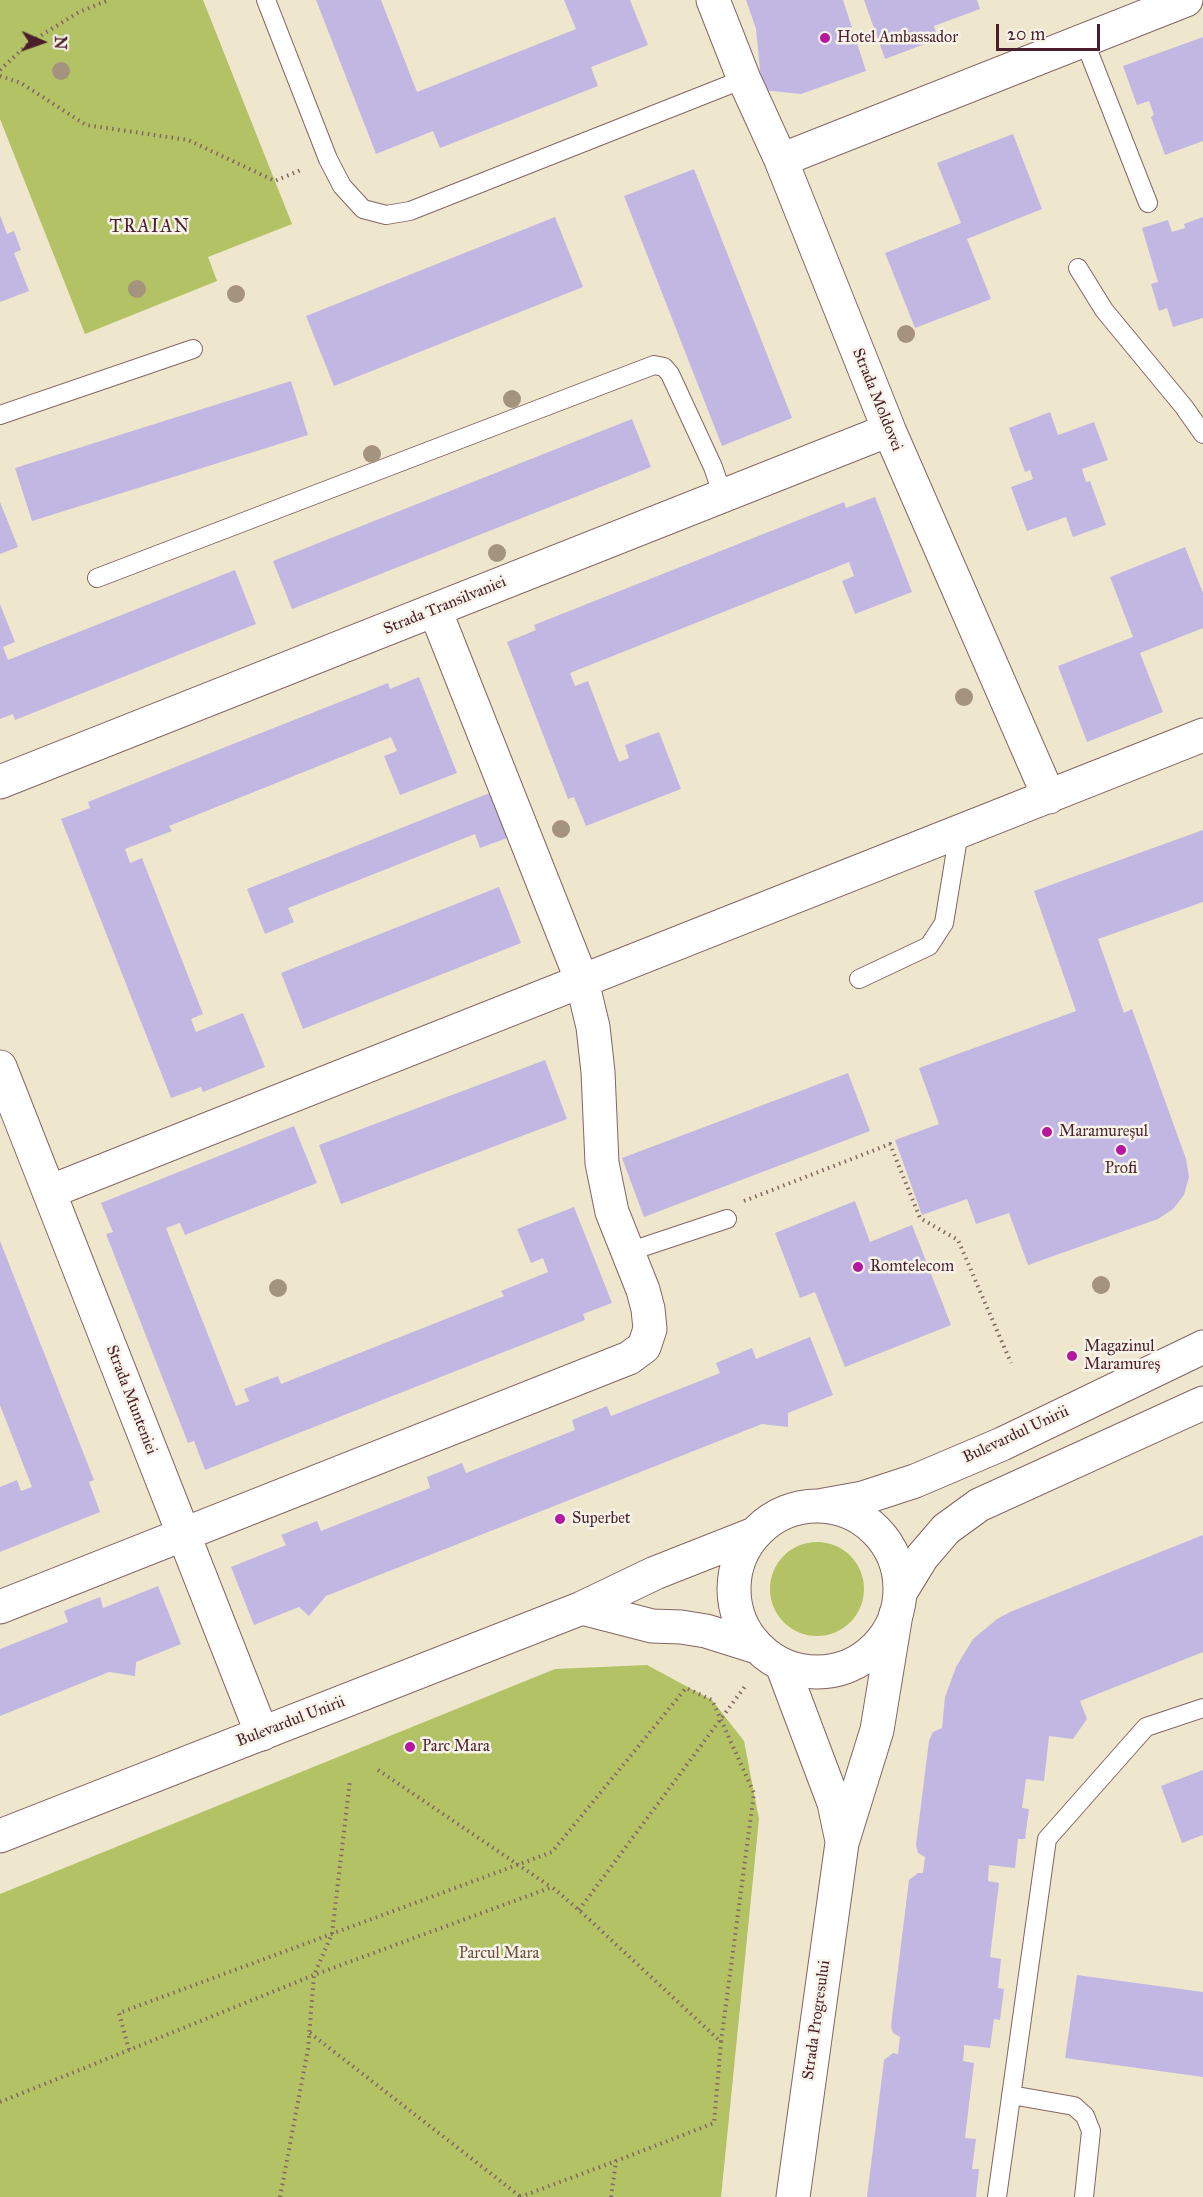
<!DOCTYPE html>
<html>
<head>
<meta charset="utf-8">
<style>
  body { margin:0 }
  #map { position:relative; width:1203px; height:2197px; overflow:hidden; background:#efe7cd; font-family:"IM FELL Great Primer",serif }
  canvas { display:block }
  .north { position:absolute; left:12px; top:12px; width:60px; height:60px; -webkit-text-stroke:4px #f7f3e8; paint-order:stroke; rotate:92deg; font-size:16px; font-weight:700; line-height:24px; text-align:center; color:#4a1f2b }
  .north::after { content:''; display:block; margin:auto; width:21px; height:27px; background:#4a1f2b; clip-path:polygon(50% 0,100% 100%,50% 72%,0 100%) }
  .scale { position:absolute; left:996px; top:24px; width:104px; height:27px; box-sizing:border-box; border:3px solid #4a1f2b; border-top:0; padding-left:8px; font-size:18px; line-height:21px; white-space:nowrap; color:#4a1f2b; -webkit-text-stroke:4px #f7f3e8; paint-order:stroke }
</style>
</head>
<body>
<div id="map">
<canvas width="1203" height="2197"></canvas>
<div class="north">N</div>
<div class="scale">20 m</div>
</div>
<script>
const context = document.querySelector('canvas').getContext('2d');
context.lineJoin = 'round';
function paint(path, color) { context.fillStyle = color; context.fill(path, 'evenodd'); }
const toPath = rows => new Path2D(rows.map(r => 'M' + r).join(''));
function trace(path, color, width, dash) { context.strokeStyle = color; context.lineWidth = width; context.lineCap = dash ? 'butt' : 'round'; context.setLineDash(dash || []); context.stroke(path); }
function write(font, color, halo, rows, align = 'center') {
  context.font = font + ' "IM FELL Great Primer",serif'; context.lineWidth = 5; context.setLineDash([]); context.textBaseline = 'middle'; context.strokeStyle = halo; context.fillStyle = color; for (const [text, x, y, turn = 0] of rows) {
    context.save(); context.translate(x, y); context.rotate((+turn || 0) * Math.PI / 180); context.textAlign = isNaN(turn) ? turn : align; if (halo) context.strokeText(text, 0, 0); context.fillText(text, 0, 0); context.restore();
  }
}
const green = toPath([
  [0,0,203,0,292,224,208,257,217,281,85,334,0,119],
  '770 1589a47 47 0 1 1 94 0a47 47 0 1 1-94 0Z',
  [647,1665,712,1700,744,1741,759,1819,721,2197,0,2197,0,1894,555,1669]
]);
const building = toPath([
  [316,0,381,0,417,92,576,29,564,0,630,0,648,45,591,67,598,86,440,148,433,131,376,154],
  [746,0,843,0,866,71,801,94,762,90,756,29],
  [864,0,977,0,980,9,934,26,938,39,885,59],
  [1203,37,1203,141,1165,155,1151,117,1154,115,1149,101,1137,105,1123,66],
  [1013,134,1042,209,967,239,991,299,915,328,885,253,961,223,937,163],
  [694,169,792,418,722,446,624,196],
  [0,215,7,234,14,231,21,250,14,253,29,291,0,302],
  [555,217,583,287,334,386,306,316],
  [1203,217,1203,318,1173,327,1167,308,1159,311,1151,284,1158,282,1142,228,1168,220,1172,232,1185,228,1184,224],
  [291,381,308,435,32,521,15,468],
  [1050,412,1058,435,1094,422,1108,460,1082,469,1086,482,1090,481,1106,525,1073,537,1066,517,1027,531,1011,487,1033,479,1030,470,1025,472,1009,428],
  [632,419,651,467,292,609,273,561],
  [875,497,912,592,855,614,842,581,854,576,849,562,570,673,575,686,588,681,619,762,629,758,625,745,659,732,681,789,586,826,574,797,568,799,507,642,536,630,534,625,844,502,846,508],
  [0,502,18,547,0,554],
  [1185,547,1203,593,1203,628,1140,653,1163,712,1087,742,1058,666,1133,637,1110,577],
  [235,570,256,624,15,720,13,714,0,719,0,604,15,642,3,647,8,660],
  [419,677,457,773,400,795,384,756,397,751,391,737,169,826,172,831,125,849,130,863,142,858,203,1014,191,1019,196,1032,243,1013,265,1067,203,1092,201,1087,171,1098,61,819,90,808,88,802,238,742,388,683,390,689],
  [492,792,510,837,480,848,475,834,288,908,294,922,265,934,247,889],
  [1203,830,1203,902,1098,939,1124,1013,1132,1009,1186,1159,1189,1177,1184,1195,1173,1209,1158,1219,1028,1265,1009,1213,976,1224,967,1199,922,1215,895,1140,939,1124,919,1068,1076,1011,1034,891],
  [499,887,521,943,303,1029,281,973],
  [545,1060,567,1119,341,1204,319,1145],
  [848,1073,870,1131,644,1217,622,1158],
  [294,1126,317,1183,185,1235,180,1223,166,1228,236,1406,249,1401,244,1389,278,1376,281,1384,504,1296,501,1291,548,1272,543,1258,531,1263,517,1229,574,1207,612,1303,583,1314,585,1320,205,1470,194,1441,188,1443,106,1234,113,1232,101,1203],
  [855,1201,870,1242,912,1225,951,1325,845,1367,815,1292,800,1298,775,1233],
  [0,1241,94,1480,89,1482,100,1512,0,1552,0,1487,17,1480,21,1491,32,1487,0,1405],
  [810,1337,833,1395,788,1413,788,1427,762,1424,326,1596,309,1616,299,1607,254,1625,231,1567,286,1545,281,1535,317,1521,321,1531,430,1488,427,1477,462,1463,466,1473,575,1430,572,1420,607,1406,611,1416,720,1373,716,1363,752,1348,756,1359],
  [1203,1535,1203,1652,1080,1701,1087,1719,1073,1739,1049,1736,1044,1781,1026,1779,1022,1808,1029,1809,1025,1839,1018,1839,1015,1868,989,1865,988,1881,999,1883,990,1957,1001,1959,998,1988,1004,1989,1000,2020,994,2019,990,2048,964,2045,964,2050,963,2061,974,2063,965,2138,976,2139,972,2169,979,2169,976,2197,867,2197,884,2060,893,2053,898,2054,900,2037,893,2033,891,2026,909,1880,918,1873,923,1873,925,1857,918,1853,916,1845,929,1741,933,1732,942,1728,945,1697,956,1667,973,1639,997,1619,1010,1612],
  [158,1586,181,1644,136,1662,135,1676,109,1672,0,1716,0,1649,68,1622,64,1611,100,1597,103,1608],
  [1203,1770,1203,1835,1182,1843,1161,1786],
  [1077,1975,1203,1992,1203,2077,1065,2058]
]);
const path = toPath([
  [0,70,29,43,79,12,109,0],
  [0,76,21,83,86,125,188,140,275,181,303,169],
  [744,1201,890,1144,920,1218,958,1240,1011,1363],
  [378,1770,551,1887],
  [579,1910,746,1685],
  [310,2033,521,2197],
  [0,2102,129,2050,314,1975,552,1887,579,1910,721,2042,754,1793,712,1700,686,1688,552,1852,119,2013,129,2050],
  [280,2197,308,2049,314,1975,332,1934,350,1780],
  [520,2197,616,2161],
  [611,2197,616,2161,714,2123,721,2042]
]);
const service = toPath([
  [266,0,328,159,342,186,363,209,386,215,410,211,744,79],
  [1084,40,1148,203],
  [1078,268,1104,310,1184,407,1203,434],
  [0,415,193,349],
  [97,578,654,365,664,367,670,374,713,467,723,496],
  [859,979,929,946,944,923,959,832],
  [628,1252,727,1219],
  [1011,2095,1074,2106,1085,2116,1091,2131,1084,2197],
  [997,2197,1047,1839,1146,1727,1203,1708]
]);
const minor = toPath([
  [713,0,744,79,781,160,889,430,1049,797],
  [781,160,1186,0],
  [0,782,889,430],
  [0,1067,262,1734],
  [49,1192,1203,735],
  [0,1607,629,1358,644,1347,650,1329,648,1309,643,1290,612,1212,602,1163,598,1072,593,1027,582,981,435,610]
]);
const tertiary = toPath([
  [782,1665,834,1803,842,1841],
  [793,2197,842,1843,877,1730,896,1614]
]);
const secondary = toPath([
  [824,1505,863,1498,915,1481,1002,1444,1203,1347],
  '734 1589a83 83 0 1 1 166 0a83 83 0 1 1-166 0Z',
  [900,1593,922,1557,946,1529,979,1505,1203,1403],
  [582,1608,652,1626,681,1627,706,1631,757,1647],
  [0,1836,582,1608,655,1573,754,1534]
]);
const trees = [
  [61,71],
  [137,289],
  [236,294],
  [906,334],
  [512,399],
  [372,454],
  [497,553],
  [964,697],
  [561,829],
  [1101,1285],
  [278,1288]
];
const markers = [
  [825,38,6,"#b5179e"],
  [1047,1132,6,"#b5179e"],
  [1121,1150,6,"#b5179e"],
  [858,1267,6,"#b5179e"],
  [1072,1356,6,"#b5179e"],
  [560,1519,6,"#b5179e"],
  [410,1747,6,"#b5179e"]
];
const poiNames = [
  ["Hotel Ambassador",837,38],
  ["Maramureșul",1059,1132],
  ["Profi",1121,1169,"center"],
  ["Romtelecom",870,1267],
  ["Magazinul",1084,1347],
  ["Maramureș",1084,1365],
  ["Superbet",572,1519],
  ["Parc Mara",422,1747]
];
const streetNames = [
  ["Strada Moldovei",877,400,68],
  ["Strada Transilvaniei",445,606,-22],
  ["Strada Munteniei",131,1400,69],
  ["Bulevardul Unirii",1016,1435,-25],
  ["Bulevardul Unirii",291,1722,-21],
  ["Strada Progresului",817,2020,-82]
];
const parkNames = [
  ["Parcul Mara",499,1954]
];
const neighbourhoodNames = [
  ["TRAIAN",150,228]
];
paint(green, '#b2c265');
paint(building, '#c2b7e3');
trace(service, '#846564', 20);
trace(minor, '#846564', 35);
trace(tertiary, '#846564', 35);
trace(secondary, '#846564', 35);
trace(path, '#846564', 4, [1.5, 4.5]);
trace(service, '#fff', 18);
trace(minor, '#fff', 33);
trace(tertiary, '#fff', 33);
trace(secondary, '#fff', 33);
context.fillStyle = '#a5947d';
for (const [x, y] of trees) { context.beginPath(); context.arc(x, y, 9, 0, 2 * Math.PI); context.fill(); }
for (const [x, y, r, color] of markers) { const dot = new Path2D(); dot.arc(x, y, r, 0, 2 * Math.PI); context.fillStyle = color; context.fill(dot); trace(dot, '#f7f3e8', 2); }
write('16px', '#4a1f2b', '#f7f3e8', poiNames, 'left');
write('16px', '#4a1f2b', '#f7f3e8', streetNames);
write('16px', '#69503c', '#f7f3e8', parkNames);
context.letterSpacing = '1.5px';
write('18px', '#4a1f2b', '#f7f3e8', neighbourhoodNames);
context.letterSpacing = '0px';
</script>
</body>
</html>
